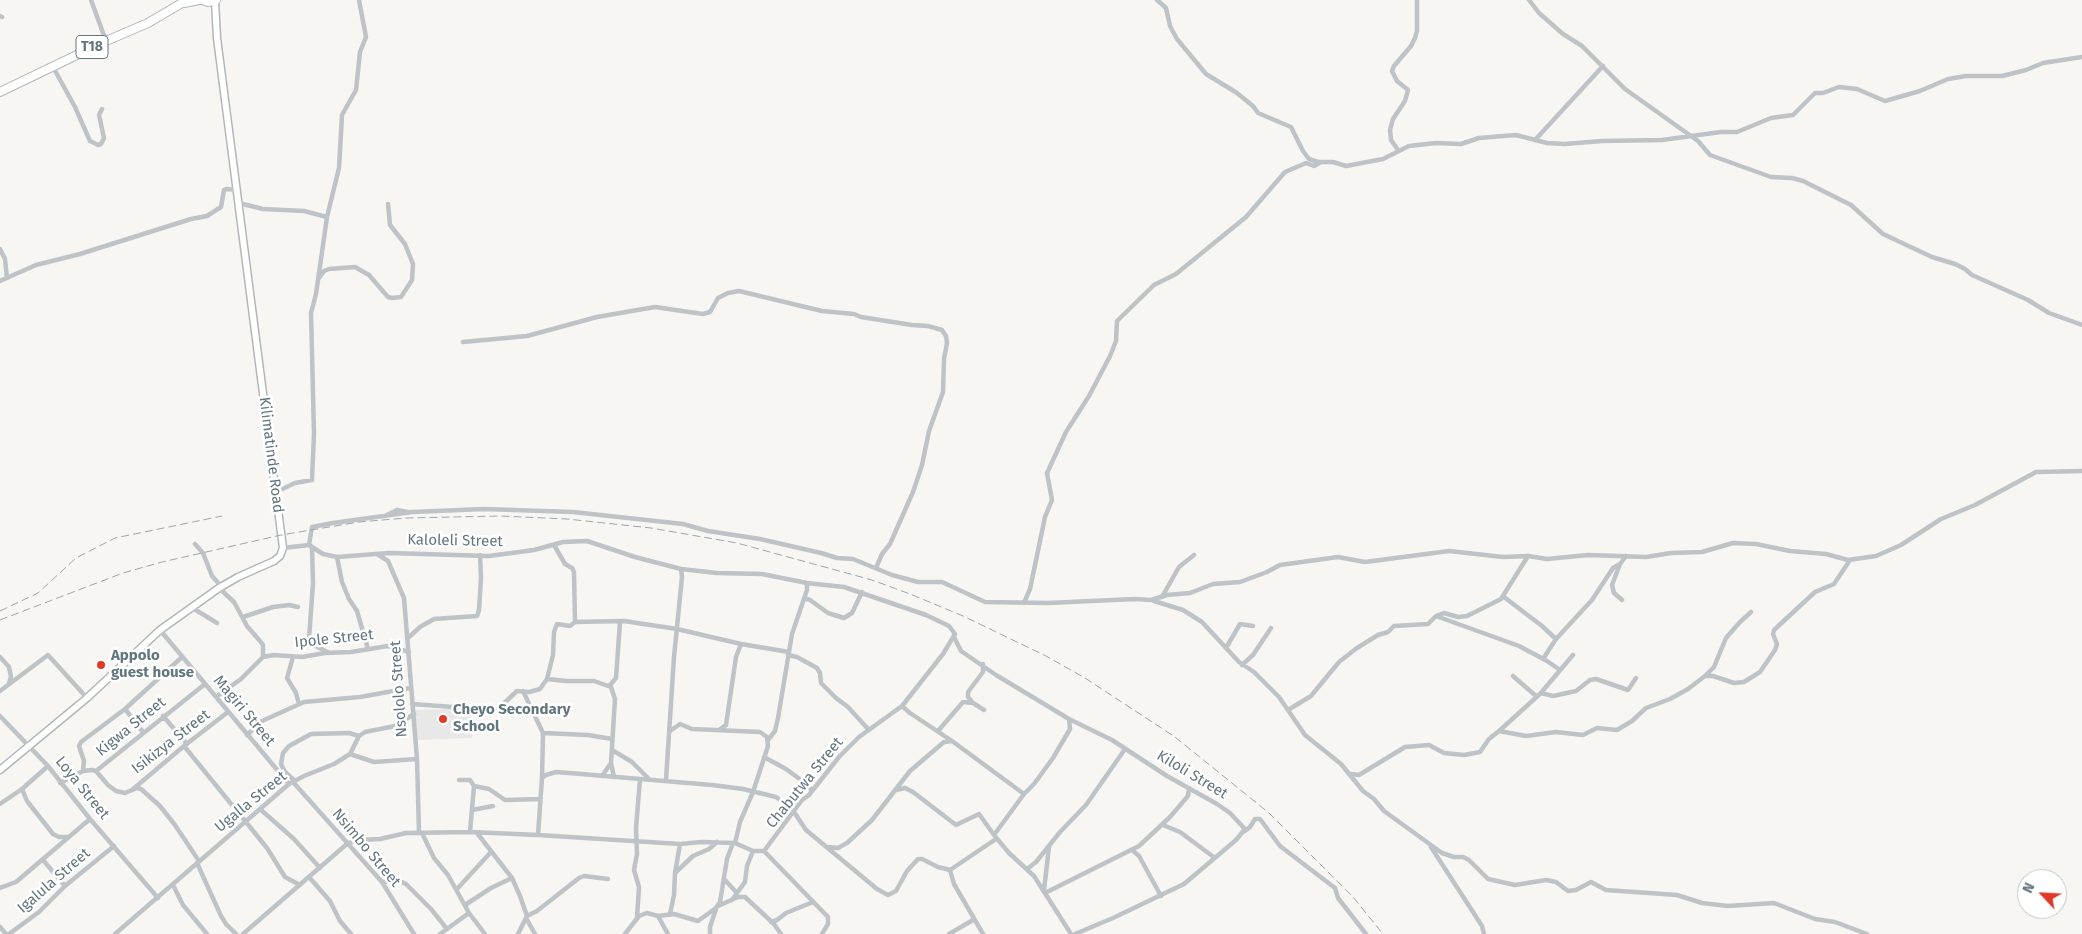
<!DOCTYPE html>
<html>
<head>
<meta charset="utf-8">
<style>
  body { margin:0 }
  #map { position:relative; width:2082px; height:934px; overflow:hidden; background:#f7f6f3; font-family:"Fira Sans",sans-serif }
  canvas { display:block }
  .north { position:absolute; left:2017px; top:869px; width:50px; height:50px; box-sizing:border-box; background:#fff; border:1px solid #c0c8cb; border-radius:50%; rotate:295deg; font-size:14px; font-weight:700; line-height:20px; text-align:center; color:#62767e }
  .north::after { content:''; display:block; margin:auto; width:18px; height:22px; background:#e13929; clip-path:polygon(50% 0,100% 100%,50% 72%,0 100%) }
</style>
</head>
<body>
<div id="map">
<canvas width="2082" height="934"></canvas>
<div class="north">N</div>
</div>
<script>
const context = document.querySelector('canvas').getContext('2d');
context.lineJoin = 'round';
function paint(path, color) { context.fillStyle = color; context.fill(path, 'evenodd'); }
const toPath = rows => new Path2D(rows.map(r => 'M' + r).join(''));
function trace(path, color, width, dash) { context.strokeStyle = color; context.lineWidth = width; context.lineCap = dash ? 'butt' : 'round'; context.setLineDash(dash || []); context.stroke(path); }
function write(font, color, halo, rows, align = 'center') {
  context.font = font + ' "Fira Sans",sans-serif'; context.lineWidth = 5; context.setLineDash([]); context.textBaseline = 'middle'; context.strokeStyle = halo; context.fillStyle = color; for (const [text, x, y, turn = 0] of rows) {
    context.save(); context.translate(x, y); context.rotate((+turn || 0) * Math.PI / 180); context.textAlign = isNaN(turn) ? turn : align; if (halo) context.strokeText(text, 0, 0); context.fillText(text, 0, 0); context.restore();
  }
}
const built = toPath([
  [471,708,472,738,416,740,415,710]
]);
const minor = toPath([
  [91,0,106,41],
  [1157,0,1166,8,1170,26,1177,39,1206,74,1237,93,1253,106,1258,113,1291,127,1303,151,1309,159,1318,162,1333,162,1346,166,1383,159,1409,146,1436,143,1461,144,1479,138,1516,135,1547,143,1565,144,1602,141,1662,140,1721,132,1737,132,1771,118,1793,115,1815,93,1823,93,1839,87,1857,89,1885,101,1920,91,1948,79,1966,76,2002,76,2026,70,2043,63,2082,57],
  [1529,0,1539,13,1563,34,1582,46,1625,89,1698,141,1710,155,1771,177,1792,178,1803,181,1851,205,1883,234,1932,257,1955,264,1965,269,1972,275,2028,300,2049,313,2082,325],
  [0,16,2,17],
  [53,67,75,107,90,141,98,145,101,144,104,138,99,115,102,109],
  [1535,140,1603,66],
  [1398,150,1391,140,1390,130,1393,119,1405,101,1408,90,1397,81,1392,71,1394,66,1411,46,1415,38,1417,31,1417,0],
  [239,203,263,209,304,211,327,217],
  [0,249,5,259,7,278],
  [319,278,324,271,329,269,355,267,369,275,388,297,392,298,401,297,412,280,413,264,405,244,390,225,388,204],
  [0,281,36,265,80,254,191,219,207,216,221,207,224,190,227,189,237,190],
  [463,342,527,336,597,317,655,307,703,314,710,312,718,298,728,293,739,291,822,311,854,314,861,317,912,325,928,326,942,330,946,336,947,343,944,359,943,392,929,431,922,465,913,492,890,544,882,554,876,568],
  [276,492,295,483,312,480,314,434,311,313,316,294,327,217,339,168,342,115,356,90,360,52,366,37,359,0],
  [385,516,397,510,408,512],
  [195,544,203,553,212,576,221,586],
  [309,545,312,527,333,523,412,512,484,509,573,512,683,524,708,531,760,539,821,553,837,558,853,559,892,575,918,582,942,582,985,602,1048,603,1135,599,1151,600,1167,595,1190,593,1213,584,1240,582,1267,572,1280,565,1338,557,1365,562,1449,551,1503,557,1528,556,1547,559,1588,555,1646,557,1671,553,1702,552,1733,543,1756,544,1790,551,1826,554,1848,560,1876,556,1901,545,1941,519,1975,505,2036,472,2082,471],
  [554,545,565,564,572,568,574,572,575,622],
  [312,548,313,583,309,639,310,643,329,653],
  [377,554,388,561,404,598,417,759,419,832],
  [337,557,342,582,349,599,357,611,368,649],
  [219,588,234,602,247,626,260,641,263,645,263,657],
  [1162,597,1179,567,1194,555],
  [1504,597,1542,626,1556,639],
  [804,598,810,600,828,613,844,618,852,613,862,592],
  [1622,600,1614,593,1612,585,1620,564,1626,556],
  [1154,601,1183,610,1202,622,1239,662,1254,672,1279,697,1305,735,1341,764,1363,791,1374,799,1384,811,1442,853,1454,857,1463,857,1469,860,1488,879,1515,885,1546,880,1556,882,1568,891,1576,890,1591,882,1606,890,1677,895,1702,903,1728,906,1774,903,1815,919,1835,922,1867,934],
  [1024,603,1030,589,1045,517,1052,500,1047,473,1066,432,1089,396,1110,356,1116,341,1117,321,1154,285,1176,274,1246,217,1285,172,1306,163,1314,166,1321,162],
  [191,607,217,623],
  [1436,616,1519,646,1547,661,1560,670],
  [243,617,273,607,289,605,298,607],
  [160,630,289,784],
  [954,637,961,651,996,675,1069,719,1112,740,1167,776,1217,804,1230,813,1245,829,1236,840,1184,884,1113,918,1075,934],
  [408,638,420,627,434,619,477,616,479,610,481,578,480,555],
  [1226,648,1240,624,1253,626],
  [788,655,797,657,817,668,820,673,821,683,836,698,848,707,869,730],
  [0,657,9,667,11,677,9,683],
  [293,657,287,678,296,693,299,704],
  [1543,659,1556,639,1592,600,1613,568,1620,564],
  [1242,665,1253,655,1271,628],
  [1513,676,1536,696],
  [1705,676,1714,667,1726,638,1740,622,1751,612],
  [547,679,566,681,594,681,611,687,615,699,611,763,602,776],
  [610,685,616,678,620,622],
  [0,691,48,655,87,698],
  [523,691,543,733,542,778,538,835],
  [1541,693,1553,696,1576,691,1590,680,1596,679,1628,690,1636,678],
  [216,697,241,679,263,657,274,655,302,657,325,653,351,652,388,646,409,652],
  [972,702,968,697,968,692,983,672,983,664],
  [412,704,494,710,498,709,517,691,529,692,540,689,547,679,553,655,554,632,557,624,570,626,575,622,624,621,677,629,741,644,789,652],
  [902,706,910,713,952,741],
  [125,709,143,732],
  [498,709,525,713,532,711],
  [1288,710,1311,696,1339,662,1357,648,1378,635,1388,632,1394,626,1428,624,1436,616,1444,613,1458,617,1467,616,1501,599,1528,556],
  [0,716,48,766,90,819,158,898],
  [163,716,187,744],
  [1069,719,1070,729,1053,758,1034,784,1024,794,994,835,1009,853,1034,876,1071,934],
  [719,730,726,725,736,657,741,644],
  [670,731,680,724,692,729,760,732,767,737,768,746,753,792,740,822,735,843],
  [938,731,963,702,973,703,984,710],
  [1499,731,1540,694,1573,655],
  [543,733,588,735,612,739],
  [247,735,262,721,304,702,360,697,410,688],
  [768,740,775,731,778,718,792,634,807,590,807,583],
  [184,746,267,848,285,877,300,885],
  [612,750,632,762,649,779],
  [350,754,374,762,417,759],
  [764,757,786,769,801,780,812,790],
  [611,763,614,777],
  [83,771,84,761,79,746,81,742,125,709,182,657],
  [96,771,205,684],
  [1351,774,1359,775,1405,747,1429,745,1444,753,1464,755,1480,752,1489,739,1499,731,1526,736,1556,732,1583,735,1597,728,1617,730,1632,721,1646,708,1670,699,1688,689,1705,676,1713,676,1734,683,1744,682,1760,672,1775,650,1777,644,1773,634,1774,630,1815,592,1834,584,1850,560],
  [542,778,546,775,556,772,569,773,712,785,743,789,776,797,792,809,806,830,877,889,888,895,896,891,907,871,918,859,922,859,938,867,950,870],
  [459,780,470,780,474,786,470,832],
  [666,780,674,657,682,577,681,569],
  [295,781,285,772,281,764,283,753,289,746,311,734,349,733,359,736],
  [293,782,382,882,414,934],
  [60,783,83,771,92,770,96,771,108,785,116,791,125,793,137,788,141,789,160,806,175,825,199,861],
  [474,786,489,789,505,800,540,799],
  [22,789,27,801,53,834,59,837,67,837],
  [132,790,184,746,228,712],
  [896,790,905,788,913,792,956,825,979,814,994,835],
  [0,804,22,789,48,766],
  [260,809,294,839,320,868],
  [472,810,493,806],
  [1163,825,1180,832,1215,858],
  [1245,831,1250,827,1255,819,1260,819,1280,846,1335,888,1338,898,1366,934],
  [422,833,434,858,448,875,469,913,485,934],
  [477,833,512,878,520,896,527,916,518,934],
  [829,847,838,848,847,843,872,820,910,771,944,742,952,741,1024,794],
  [1431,847,1482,926,1484,934],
  [1132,850,1139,856,1161,896],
  [764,851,828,917,828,924,822,934],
  [43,860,65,886],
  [197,863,221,916,226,924,236,934],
  [1027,869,1036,862,1060,832,1086,805,1125,749],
  [675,873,693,856,709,849,717,842],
  [309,877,330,901,340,921,351,934],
  [724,879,737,893],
  [382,882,400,881,406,884,431,909,447,929],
  [173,885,183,905,207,934],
  [0,888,16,882,90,819],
  [457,889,491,852],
  [1044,890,1049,847],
  [1045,893,1139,846,1170,817,1188,796,1189,789],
  [732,900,745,882,747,866,753,851],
  [465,905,491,888,512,878],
  [718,906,738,897,745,897,774,924,781,934],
  [670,914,674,895,675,873,680,844],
  [527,916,537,911,579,878,584,876,608,879],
  [658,916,674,914,698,921,716,908,720,902,727,859,733,843],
  [526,918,535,934],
  [637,918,639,887,634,870,637,854,636,828,640,779],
  [771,922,777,920,786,913,813,902],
  [0,927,6,934],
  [9,934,39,912,65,886,114,846],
  [115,934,289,784,304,776,334,764,350,754,359,736,365,732,395,726,414,714],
  [243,934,348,843,362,840,380,839,406,833,470,832,538,835,680,844,701,842,735,843,753,851,764,851,802,800,809,795,839,757,859,737,902,706,943,654,955,634,949,626,926,615,844,587,807,583,762,574,717,573,681,569,635,557,587,541,563,542,534,550,489,556,389,553,337,557,323,554,309,545,283,548],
  [440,934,469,913],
  [625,934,639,916,647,913,658,916,668,934],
  [710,934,710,927,716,909],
  [949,934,973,920],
  [983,934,954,884,950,870,996,839]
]);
const secondary = toPath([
  [0,770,87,698,160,630,219,588,238,577,274,561,280,556,283,548,217,38,215,1]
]);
const trunk = toPath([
  [202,0,208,2,216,0],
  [184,3,199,0],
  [0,92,106,41,148,23,187,0]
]);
const rail = toPath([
  [0,611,38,593,76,558,115,538,222,516],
  [0,620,123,573,162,562,281,535,359,522,406,518,500,516,567,519,651,528,737,543,872,580,910,594,963,616,1046,656,1085,678,1175,737,1269,813,1353,897,1383,934]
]);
const markers = [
  [101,665,5,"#e13929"],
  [443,719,5,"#e13929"]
];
const shields = [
  [92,47,32]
];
const shieldNames = [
  ["T18",92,47]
];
const streetNames = [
  ["Kilimatinde Road",271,455,83],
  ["Kaloleli Street",455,541,1],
  ["Ipole Street",334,639,-6],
  ["Nsololo Street",399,689,-94],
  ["Magiri Street",244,711,50],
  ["Kigwa Street",131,727,-39],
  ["Isikizya Street",171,742,-38],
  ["Kiloli Street",1192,775,31],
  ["Chabutwa Street",805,783,-51],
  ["Loya Street",82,788,51],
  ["Ugalla Street",251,802,-39],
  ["Nsimbo Street",366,848,50],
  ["Igalula Street",54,881,-41]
];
const poiNames = [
  ["Appolo",111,656],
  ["guest house",111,673],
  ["Cheyo Secondary",453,710],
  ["School",453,727]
];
paint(built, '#e7e8e7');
trace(secondary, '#b0b7ba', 9);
trace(trunk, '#b1b6b9', 10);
trace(minor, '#bdc3c6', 4.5);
trace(secondary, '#fff', 6);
trace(trunk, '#fff', 8);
trace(rail, '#9da6aa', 1, [8, 4]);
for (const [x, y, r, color] of markers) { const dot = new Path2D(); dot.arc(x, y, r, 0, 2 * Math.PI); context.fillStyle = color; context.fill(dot); trace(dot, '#fff', 2); }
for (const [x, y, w] of shields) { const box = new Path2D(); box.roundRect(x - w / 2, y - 11.5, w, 23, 4); context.fillStyle = '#fff'; context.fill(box); trace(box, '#62767e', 1); }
write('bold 14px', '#62767e', null, shieldNames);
write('15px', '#62767e', '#fff', streetNames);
write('bold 15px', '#62767e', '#fff', poiNames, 'left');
</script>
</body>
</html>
